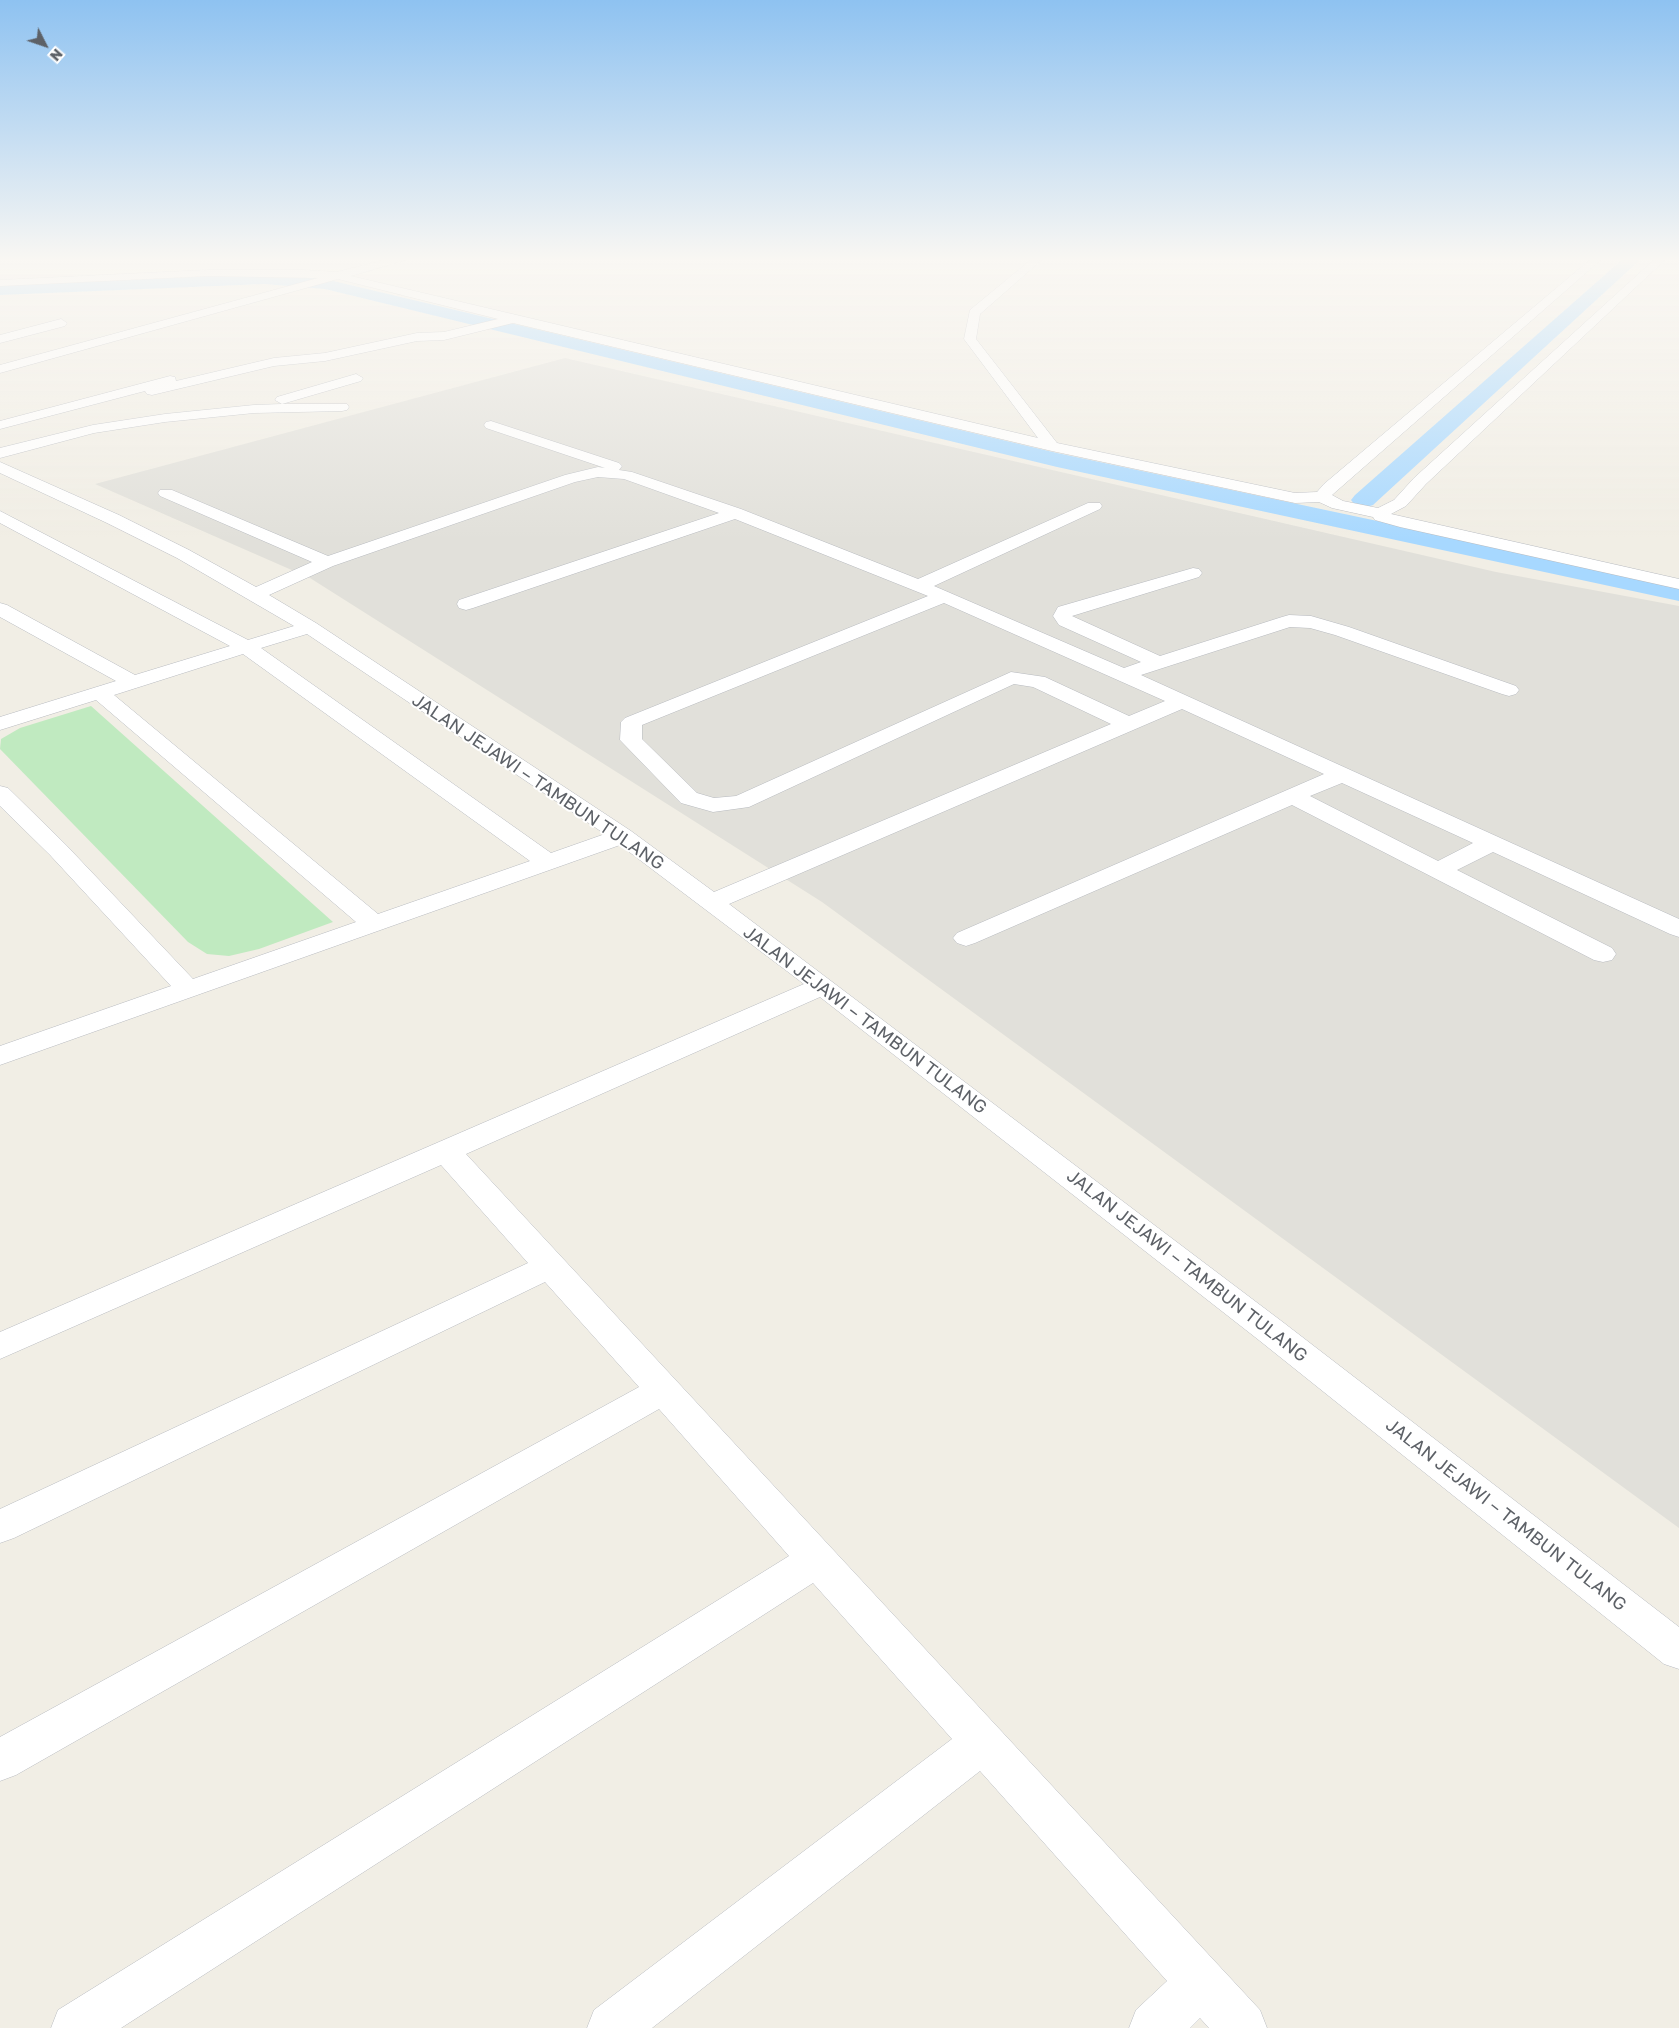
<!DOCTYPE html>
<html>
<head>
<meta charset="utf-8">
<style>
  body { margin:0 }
  #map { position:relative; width:1679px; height:2028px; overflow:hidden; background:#f1eee5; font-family:"Golos Text",sans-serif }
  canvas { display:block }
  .north { position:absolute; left:20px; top:20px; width:50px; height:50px; -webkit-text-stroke:4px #fff; paint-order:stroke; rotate:131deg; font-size:14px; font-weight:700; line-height:20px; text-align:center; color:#5d6167 }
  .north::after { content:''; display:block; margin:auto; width:18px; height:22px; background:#5d6167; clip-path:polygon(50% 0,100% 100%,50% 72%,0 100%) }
</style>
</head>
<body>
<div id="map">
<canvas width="1679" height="2028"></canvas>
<div class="north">N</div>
</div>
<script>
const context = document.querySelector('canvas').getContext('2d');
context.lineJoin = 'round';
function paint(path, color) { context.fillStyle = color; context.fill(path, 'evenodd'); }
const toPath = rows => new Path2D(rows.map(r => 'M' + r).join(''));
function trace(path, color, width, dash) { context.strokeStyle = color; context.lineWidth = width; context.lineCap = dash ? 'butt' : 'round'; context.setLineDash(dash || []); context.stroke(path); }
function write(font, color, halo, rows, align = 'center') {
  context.font = font + ' "Golos Text",sans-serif'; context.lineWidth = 4; context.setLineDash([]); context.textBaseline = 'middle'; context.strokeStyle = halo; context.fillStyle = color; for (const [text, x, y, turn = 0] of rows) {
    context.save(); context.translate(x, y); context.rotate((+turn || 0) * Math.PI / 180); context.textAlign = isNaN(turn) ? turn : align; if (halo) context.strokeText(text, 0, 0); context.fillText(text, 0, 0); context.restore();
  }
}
const industrial = toPath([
  [565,358,1496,572,1679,606,1679,1528,822,902,310,578,95,484]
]);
const green = toPath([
  [91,706,333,922,259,949,229,956,207,954,188,942,0,749,1,739,20,728]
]);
const canal = toPath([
  [1624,258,1642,258,1373,505,1364,508,1355,505,1351,500,1355,495,1624,258],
  [264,274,325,279,1057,453,1679,585,1679,601,1057,467,325,289,264,284,0,295,0,285,264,274]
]);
const minor = toPath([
  [391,258,407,258,406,260,351,276,1038,438,964,339,970,310,1033,258,1044,258,980,314,976,339,1057,443,1295,493,1317,492,1324,484,1592,258,1603,258,1332,495,1343,501,1378,508,1394,500,1414,478,1656,258,1667,258,1426,484,1406,506,1391,514,1679,579,1679,589,1400,527,1375,520,1373,517,1332,508,1319,502,1295,503,1052,451,513,323,444,340,417,341,325,361,274,366,152,395,147,394,145,391,0,429,0,421,170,376,175,377,176,381,274,358,325,353,417,333,444,332,498,319,338,279,0,373,0,365,318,278,207,276,0,286,0,280,207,270,304,270,337,272,391,258],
  [61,319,67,323,65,326,0,343,0,335,61,319],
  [356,374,363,378,361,381,282,404,347,404,349,407,347,410,342,411,254,413,165,422,94,433,0,458,0,448,93,425,165,414,254,405,282,404,275,400,277,397,356,374],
  [491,421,619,463,622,466,619,470,632,472,741,509,918,579,1088,503,1100,503,1102,506,1100,509,934,586,1124,668,1141,662,1059,625,1053,616,1058,607,1193,568,1199,569,1202,573,1199,577,1072,616,1160,656,1282,617,1289,615,1311,616,1349,627,1516,686,1519,690,1516,694,1509,696,1502,694,1335,635,1310,628,1290,627,1141,675,1679,919,1679,937,1670,934,1493,852,1457,870,1612,948,1616,954,1612,960,1603,962,1594,960,1292,805,975,943,966,946,957,943,953,938,957,933,1324,774,1182,709,729,904,1284,1323,1679,1627,1679,1669,1664,1664,1260,1341,820,997,466,1154,1260,2010,1267,2028,1209,2028,1200,2018,1190,2028,1129,2028,1136,2010,1167,1981,980,1771,652,2028,587,2028,594,2010,952,1739,813,1583,121,2028,51,2028,58,2010,789,1556,659,1409,16,1775,0,1781,0,1737,639,1387,545,1282,14,1538,0,1543,0,1509,528,1263,441,1165,0,1359,0,1332,804,984,620,845,0,1065,0,1046,171,986,50,855,0,806,0,786,8,788,66,845,193,979,356,922,96,700,0,730,0,717,116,681,0,617,0,603,7,605,135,675,230,646,0,523,0,511,248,640,294,626,177,558,107,523,0,473,0,462,119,515,189,550,256,587,312,562,160,496,158,493,160,490,172,490,328,556,565,475,598,467,605,468,486,428,484,425,486,422,491,421],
  [598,477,624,479,719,513,459,600,457,604,459,608,466,610,473,608,735,519,928,596,625,718,621,722,620,740,681,803,713,812,749,807,1014,684,1033,687,1111,724,714,892,631,831,316,623,269,595,333,566,575,482,598,477],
  [944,603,1165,701,1129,716,1045,677,1011,672,736,796,714,798,697,793,642,739,642,725,944,603],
  [307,634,605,834,551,853,261,648,307,634],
  [243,654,530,861,378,914,114,695,243,654],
  [1342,783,1473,843,1438,861,1310,796,1342,783]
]);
const streetNames = [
  ["JALAN JEJAWI – TAMBUN TULANG",538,782,34],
  ["JALAN JEJAWI – TAMBUN TULANG",865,1020,37],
  ["JALAN JEJAWI – TAMBUN TULANG",1187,1266,38],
  ["JALAN JEJAWI – TAMBUN TULANG",1506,1515,38]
];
paint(industrial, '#e1e0da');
paint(green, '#c0eac0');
paint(canal, '#a7d8ff');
trace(minor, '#b8bbc0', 1);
paint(minor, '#fff');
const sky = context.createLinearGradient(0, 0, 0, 541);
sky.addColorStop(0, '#8ec2f1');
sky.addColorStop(0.48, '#f9f7f3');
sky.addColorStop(1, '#f9f7f300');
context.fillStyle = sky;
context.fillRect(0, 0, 1679, 541);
write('18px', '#5d6167', '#fff', streetNames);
</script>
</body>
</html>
